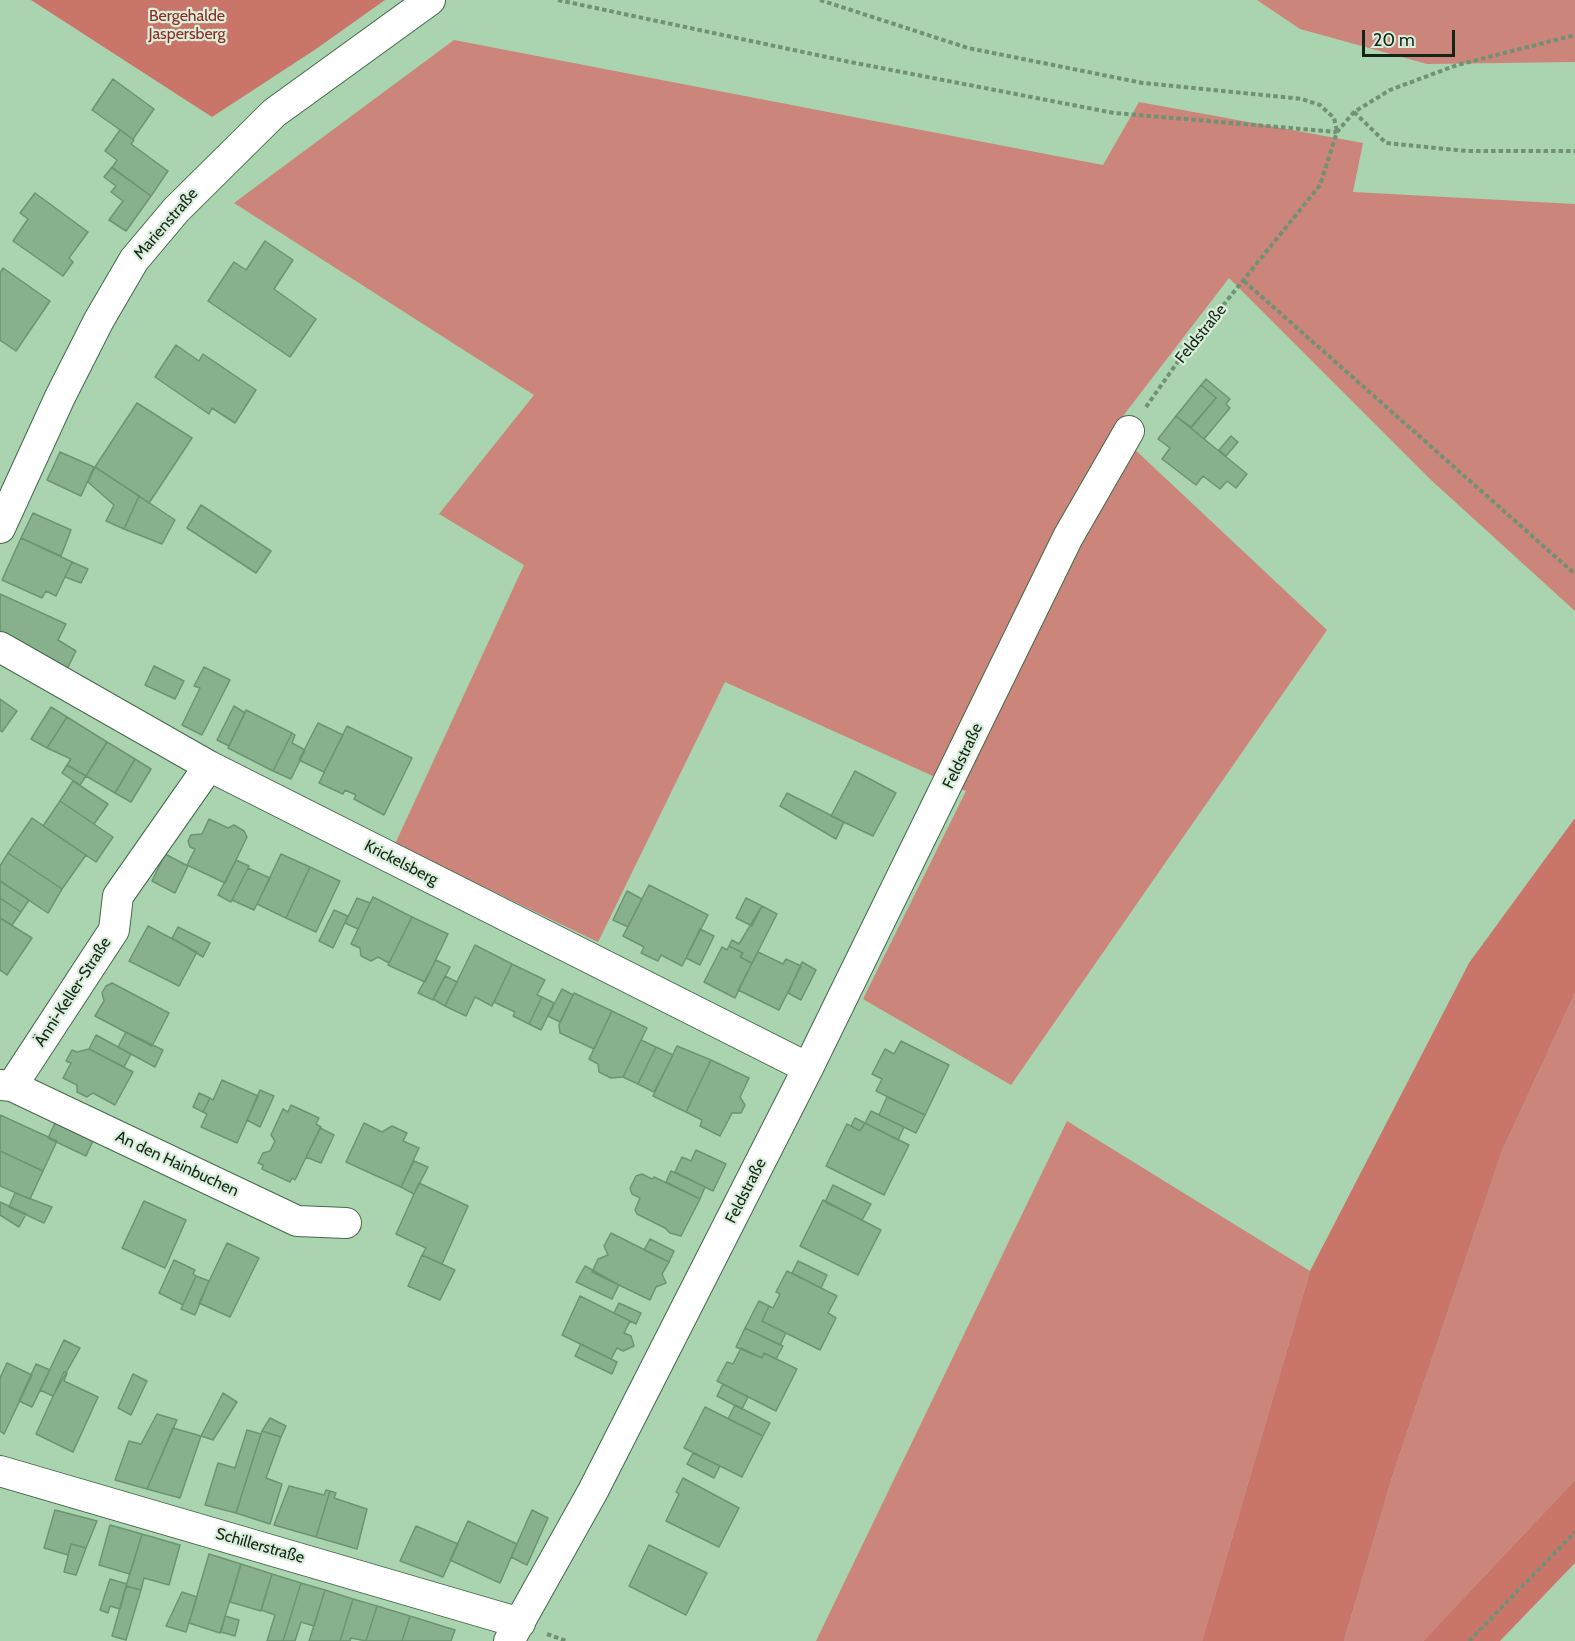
<!DOCTYPE html>
<html>
<head>
<meta charset="utf-8">
<style>
  body { margin:0 }
  #map { position:relative; width:1575px; height:1641px; overflow:hidden; background:#a9d4af; font-family:Cabin,sans-serif }
  canvas { display:block }
  .scale { position:absolute; left:1362px; top:30px; width:93px; height:27px; box-sizing:border-box; border:3px solid #142517; border-top:0; padding-left:8px; font-size:18px; line-height:21px; white-space:nowrap; color:#142517; -webkit-text-stroke:4px #d9eedb; paint-order:stroke }
</style>
</head>
<body>
<div id="map">
<canvas width="1575" height="1641"></canvas>
<div class="scale">20 m</div>
</div>
<script>
const context = document.querySelector('canvas').getContext('2d');
context.lineJoin = 'round';
function paint(path, color) { context.fillStyle = color; context.fill(path, 'evenodd'); }
const toPath = rows => new Path2D(rows.map(r => 'M' + r).join(''));
function trace(path, color, width, dash) { context.strokeStyle = color; context.lineWidth = width; context.lineCap = dash ? 'butt' : 'round'; context.setLineDash(dash || []); context.stroke(path); }
function write(font, color, halo, rows, align = 'center') {
  context.font = font + ' Cabin,sans-serif'; context.lineWidth = 4.5; context.setLineDash([]); context.textBaseline = 'middle'; context.strokeStyle = halo; context.fillStyle = color; for (const [text, x, y, turn = 0] of rows) {
    context.save(); context.translate(x, y); context.rotate((+turn || 0) * Math.PI / 180); context.textAlign = isNaN(turn) ? turn : align; if (halo) context.strokeText(text, 0, 0); context.fillText(text, 0, 0); context.restore();
  }
}
const green = toPath([
  [1257,0,1575,0,1575,62,1427,64,1300,29],
  [454,40,1103,165,1139,102,1363,143,1353,192,1575,204,1575,611,1431,480,1229,278,1113,429,1327,630,1011,1085,863,999,966,791,725,682,598,942,395,844,524,565,439,514,534,395,234,203],
  [1575,993,1575,1480,1423,1641,1344,1641,1393,1474,1502,1151],
  [1067,1121,1310,1271,1202,1641,816,1641]
]);
const forest = toPath([
  [31,0,385,0,316,49,212,117],
  [1575,818,1575,993,1502,1151,1393,1474,1344,1641,1202,1641,1310,1271,1469,963],
  [1575,1480,1575,1563,1500,1641,1423,1641]
]);
const building = toPath([
  [113,79,154,109,133,139,92,110,113,79],
  [120,130,134,140,131,144,168,171,151,196,112,168,117,160,105,151,120,130],
  [112,167,151,196,126,231,109,220,123,201,111,192,116,186,104,177,112,167],
  [35,193,88,232,69,258,73,262,63,276,13,241,28,219,20,213,35,193],
  [265,241,293,260,274,289,316,319,290,357,208,301,234,262,246,270,265,241],
  [3,268,50,301,16,351,0,340,0,273,3,268],
  [176,345,199,361,203,354,256,390,235,423,212,408,209,414,155,377,176,345],
  [1206,379,1230,399,1226,404,1230,408,1204,439,1191,428,1216,398,1201,385,1206,379],
  [1201,385,1216,398,1191,427,1176,416,1201,385],
  [137,403,192,438,149,503,95,467,137,403],
  [1176,416,1247,474,1236,488,1227,481,1220,489,1203,476,1196,485,1162,459,1170,448,1158,439,1176,416],
  [1231,436,1238,442,1226,456,1219,450,1231,436],
  [60,452,94,467,81,496,47,480,60,452],
  [95,467,139,496,124,529,106,521,114,505,88,482,95,467],
  [139,496,175,520,162,544,124,529,139,496],
  [201,505,271,551,256,573,187,528,201,505],
  [33,513,71,530,61,556,21,538,33,513],
  [21,538,72,562,56,596,46,591,42,598,2,580,21,538],
  [72,562,88,569,81,583,65,577,72,562],
  [0,594,66,624,58,640,76,651,66,671,0,632,0,594],
  [154,666,184,681,175,699,145,685,154,666],
  [204,667,230,680,202,735,182,725,200,688,194,686,204,667],
  [0,699,17,711,2,732,0,730,0,699],
  [234,706,245,713,229,746,217,740,234,706],
  [51,707,67,717,47,748,31,739,51,707],
  [246,710,292,733,273,771,228,748,246,710],
  [67,717,107,742,86,776,67,765,71,759,47,748,67,717],
  [318,723,343,735,324,772,299,760,318,723],
  [347,726,412,758,384,815,354,799,356,795,345,790,343,794,319,783,347,726],
  [292,733,295,735,292,743,305,750,291,779,273,771,292,733],
  [107,742,135,759,115,793,86,776,107,742],
  [135,759,151,769,131,802,115,793,135,759],
  [67,765,86,776,80,785,62,773,67,765],
  [855,771,896,793,873,836,831,816,855,771],
  [73,781,108,804,94,824,60,801,73,781],
  [787,793,844,822,836,839,780,806,787,793],
  [60,801,113,837,96,862,43,826,60,801],
  [32,818,86,855,62,889,8,853,32,818],
  [209,819,228,828,234,825,244,831,247,837,225,883,187,865,195,849,190,847,188,841,191,835,202,834,209,819],
  [8,853,62,889,48,913,0,881,0,866,8,853],
  [165,854,188,866,175,893,152,881,165,854],
  [281,854,310,867,286,918,257,904,281,854],
  [236,860,249,866,231,902,218,895,236,860],
  [310,867,340,881,316,932,286,918,310,867],
  [248,868,270,878,254,910,232,900,248,868],
  [0,881,29,900,21,912,0,898,0,881],
  [649,885,708,915,682,966,661,955,658,961,641,953,644,947,623,936,649,885],
  [627,891,642,899,628,927,613,920,627,891],
  [373,897,412,917,389,963,378,957,371,961,361,956,360,948,351,944,373,897],
  [0,898,21,912,12,925,0,918,0,898],
  [357,898,370,903,358,929,345,923,357,898],
  [746,898,762,906,752,926,736,918,746,898],
  [762,906,777,914,752,963,740,957,743,953,729,946,732,940,739,944,762,906],
  [334,910,348,916,333,948,319,941,334,910],
  [412,917,448,934,425,982,388,965,412,917],
  [0,918,32,938,7,975,0,970,0,918],
  [148,926,197,952,179,986,129,961,148,926],
  [178,927,210,943,203,957,172,938,178,927],
  [700,929,714,936,700,965,686,958,700,929],
  [475,945,512,964,492,1006,475,997,466,1016,445,1006,475,945],
  [729,946,743,953,740,957,752,963,735,998,704,982,722,947,727,950,729,946],
  [758,952,783,964,786,959,801,966,779,1010,738,990,758,952],
  [436,960,450,967,433,1000,418,993,436,960],
  [802,962,816,970,801,1000,788,993,802,962],
  [512,964,545,980,537,995,542,997,529,1024,513,1016,515,1012,494,1002,512,964],
  [445,976,457,982,445,1006,433,999,445,976],
  [112,983,169,1013,152,1046,95,1016,104,1001,102,993,106,986,112,983],
  [562,989,573,995,560,1022,548,1016,562,989],
  [574,993,612,1011,594,1049,560,1033,559,1025,574,993],
  [542,997,554,1003,541,1030,529,1024,542,997],
  [612,1011,647,1028,623,1077,611,1078,599,1072,598,1064,589,1059,612,1011],
  [126,1032,163,1050,155,1067,118,1047,126,1032],
  [96,1035,131,1054,124,1067,89,1049,96,1035],
  [641,1040,656,1047,638,1084,623,1077,641,1040],
  [901,1041,949,1065,925,1115,876,1091,882,1079,872,1074,885,1049,894,1054,901,1041],
  [677,1046,711,1060,686,1112,653,1096,677,1046],
  [656,1047,673,1055,654,1092,638,1084,656,1047],
  [89,1049,133,1072,115,1105,93,1093,87,1097,77,1092,77,1085,63,1078,71,1063,66,1061,72,1050,77,1052,89,1049],
  [711,1060,749,1078,740,1097,745,1105,741,1113,732,1113,720,1136,700,1126,702,1120,686,1112,711,1060],
  [222,1080,258,1096,237,1143,201,1127,207,1114,203,1112,210,1098,213,1100,222,1080],
  [260,1090,274,1096,260,1127,247,1120,260,1090],
  [199,1093,210,1098,203,1112,193,1107,199,1093],
  [887,1097,925,1115,916,1133,879,1115,887,1097],
  [291,1105,319,1118,316,1124,321,1127,295,1180,292,1178,290,1182,262,1169,263,1165,258,1163,263,1153,270,1151,275,1141,271,1135,283,1109,288,1112,291,1105],
  [871,1111,904,1127,898,1140,865,1123,871,1111],
  [0,1115,57,1141,43,1171,0,1151,0,1115],
  [855,1118,865,1123,860,1131,851,1126,855,1118],
  [55,1123,93,1141,86,1156,48,1138,55,1123],
  [364,1123,382,1132,392,1126,407,1133,403,1141,419,1148,401,1187,346,1162,364,1123],
  [865,1123,909,1145,884,1195,826,1166,847,1124,860,1131,865,1123],
  [320,1128,334,1135,321,1163,306,1157,320,1128],
  [696,1150,726,1164,713,1191,675,1172,682,1157,691,1161,696,1150],
  [0,1151,43,1171,30,1199,0,1186,0,1151],
  [414,1161,428,1167,414,1194,401,1187,414,1161],
  [671,1171,705,1187,700,1199,666,1182,671,1171],
  [642,1174,652,1179,654,1177,700,1199,681,1236,670,1233,665,1228,637,1214,635,1210,640,1198,632,1194,630,1188,636,1176,642,1174],
  [419,1183,468,1206,442,1264,422,1255,426,1248,396,1234,419,1183],
  [833,1185,871,1204,862,1220,825,1202,833,1185],
  [15,1193,52,1207,44,1223,9,1207,15,1193],
  [823,1200,881,1230,858,1275,800,1246,823,1200],
  [144,1201,186,1220,165,1268,122,1248,144,1201],
  [0,1202,26,1214,19,1227,0,1215,0,1202],
  [611,1233,669,1262,662,1274,666,1283,656,1287,650,1300,592,1272,598,1259,608,1255,604,1246,611,1233],
  [650,1239,674,1251,669,1262,644,1250,650,1239],
  [227,1243,259,1258,230,1317,199,1303,227,1243],
  [422,1255,455,1270,440,1300,408,1286,422,1255],
  [174,1260,195,1270,193,1274,196,1276,183,1305,159,1293,174,1260],
  [798,1261,827,1275,821,1288,792,1273,798,1261],
  [585,1266,619,1285,612,1299,576,1282,585,1266],
  [787,1271,837,1296,828,1313,836,1318,820,1350,762,1321,769,1306,773,1308,780,1294,776,1292,787,1271],
  [196,1276,209,1281,195,1315,181,1309,196,1276],
  [580,1296,630,1321,624,1333,631,1336,634,1346,623,1351,617,1348,611,1359,562,1335,580,1296],
  [759,1301,769,1306,762,1321,786,1333,780,1345,745,1328,759,1301],
  [619,1303,641,1313,636,1324,614,1313,619,1303],
  [745,1328,783,1346,776,1359,764,1353,762,1358,736,1347,745,1328],
  [64,1340,80,1348,53,1396,40,1390,64,1340],
  [581,1344,617,1362,612,1374,575,1356,581,1344],
  [741,1348,762,1358,764,1353,797,1369,776,1411,717,1381,727,1362,733,1364,741,1348],
  [7,1363,32,1375,4,1434,0,1431,0,1378,7,1363],
  [36,1364,50,1370,32,1407,19,1401,36,1364],
  [64,1372,67,1373,64,1381,98,1397,73,1452,36,1434,64,1372],
  [133,1374,147,1381,131,1415,118,1408,133,1374],
  [723,1384,748,1397,742,1409,717,1396,723,1384],
  [223,1393,237,1402,213,1440,201,1436,223,1393],
  [735,1405,770,1423,763,1436,728,1419,735,1405],
  [705,1407,763,1436,742,1477,684,1448,705,1407],
  [157,1414,177,1420,147,1489,115,1480,129,1441,141,1444,157,1414],
  [270,1418,286,1426,281,1437,262,1431,270,1418],
  [173,1428,201,1436,180,1498,147,1489,173,1428],
  [247,1430,261,1434,236,1513,205,1505,218,1463,235,1468,247,1430],
  [262,1431,281,1437,266,1478,282,1484,270,1524,236,1513,262,1431],
  [693,1453,720,1466,714,1478,687,1464,693,1453],
  [683,1478,739,1508,719,1547,666,1521,679,1494,676,1492,683,1478],
  [289,1486,324,1495,326,1490,330,1491,316,1537,274,1525,289,1486],
  [330,1491,336,1493,334,1498,367,1509,357,1549,316,1537,330,1491],
  [55,1510,97,1521,86,1548,71,1544,68,1555,44,1548,55,1510],
  [532,1510,548,1518,527,1565,511,1557,532,1510],
  [468,1521,517,1544,500,1583,450,1560,468,1521],
  [110,1525,142,1534,130,1574,99,1565,110,1525],
  [416,1526,458,1544,443,1577,400,1561,416,1526],
  [142,1534,180,1545,169,1585,144,1578,141,1590,126,1586,142,1534],
  [71,1544,86,1548,76,1575,64,1572,71,1544],
  [649,1545,707,1573,686,1615,629,1586,649,1545],
  [209,1554,241,1564,220,1633,189,1623,209,1554],
  [241,1564,272,1574,261,1611,230,1602,241,1564],
  [272,1574,301,1583,283,1641,267,1641,275,1615,261,1610,272,1574],
  [110,1579,127,1584,120,1609,110,1606,108,1613,100,1610,110,1579],
  [301,1583,325,1590,314,1626,301,1622,295,1641,283,1641,301,1583],
  [126,1586,141,1590,126,1640,112,1636,126,1586],
  [325,1590,353,1599,340,1641,309,1641,325,1590],
  [182,1592,197,1597,186,1632,166,1626,182,1592],
  [353,1599,377,1606,366,1641,351,1638,350,1641,340,1641,353,1599],
  [377,1606,410,1616,402,1641,366,1641,377,1606],
  [225,1616,239,1620,235,1636,221,1632,225,1616],
  [410,1616,455,1630,451,1641,402,1641,410,1616]
]);
const path = toPath([
  [558,0,850,62,1114,113,1337,132],
  [820,0,968,48,1143,83,1302,99,1320,105,1334,118,1337,131],
  [1354,112,1386,143,1467,151,1575,151],
  [1244,281,1575,574],
  [1146,407,1179,360,1320,185,1337,132,1354,112,1390,90,1457,65,1575,35],
  [547,1634,566,1641],
  [1469,1641,1575,1532]
]);
const minor = toPath([
  [0,528,60,397,99,320,134,260,176,210,274,113,430,0],
  [0,647,209,766,808,1068],
  [0,1085,12,1086,114,930,118,896,209,766],
  [12,1086,297,1221,346,1223],
  [0,1471,520,1623],
  [509,1641,593,1491,808,1068,1068,537,1129,431]
]);
const parkNames = [
  ["Bergehalde",187,16],
  ["Jaspersberg",187,34]
];
const streetNames = [
  ["Marienstraße",166,224,-49],
  ["Feldstraße",1201,334,-51],
  ["Feldstraße",963,756,-64],
  ["Krickelsberg",401,863,27],
  ["Änni-Keller-Straße",73,992,-57],
  ["An den Hainbuchen",177,1164,25],
  ["Feldstraße",746,1191,-63],
  ["Schillerstraße",260,1546,16]
];
paint(green, '#cb857a');
paint(forest, '#c9756a');
paint(building, '#87b18d');
trace(building, '#6b9471', 1.5);
trace(minor, '#426a49', 32);
trace(path, '#709175', 4, [4.5, 3]);
trace(minor, '#fff', 30);
write('16px', '#8e2a21', '#d9eedb', parkNames);
write('16px', '#142517', '#d9eedb', streetNames);
</script>
</body>
</html>
